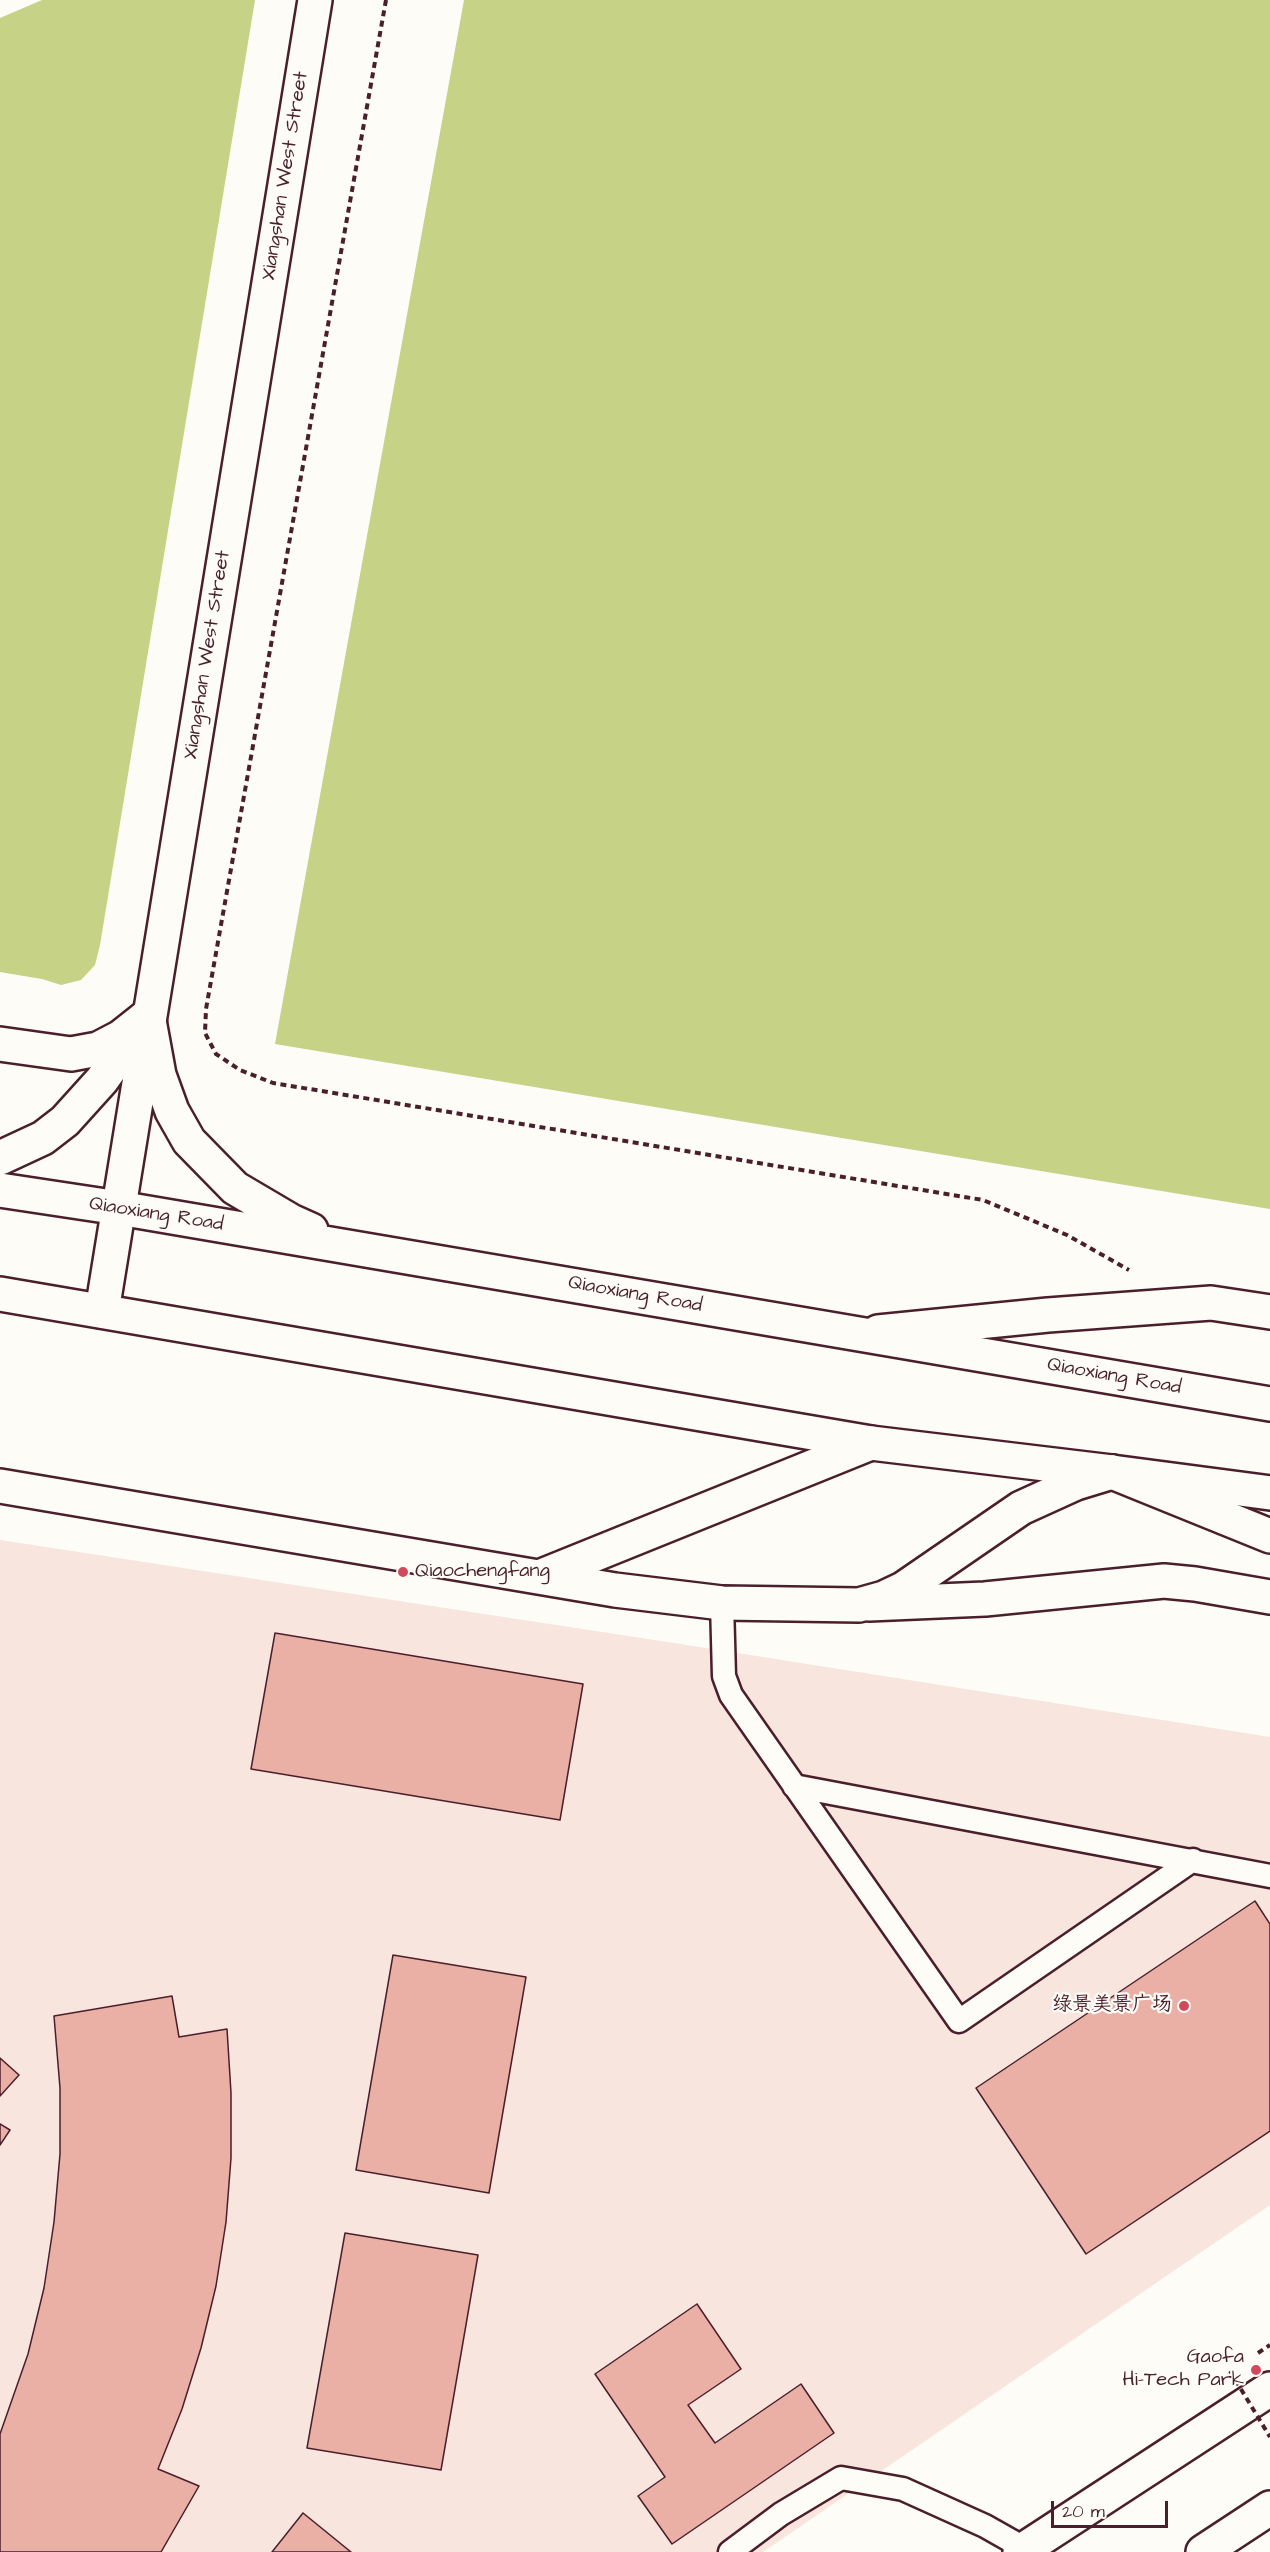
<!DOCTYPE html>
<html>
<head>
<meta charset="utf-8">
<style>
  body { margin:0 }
  #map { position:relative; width:1270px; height:2552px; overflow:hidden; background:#fdfcf7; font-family:"Architects Daughter",sans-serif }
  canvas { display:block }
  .scale { position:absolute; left:1051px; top:2501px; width:117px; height:27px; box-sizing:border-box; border:3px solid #4a1f2b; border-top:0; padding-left:8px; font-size:18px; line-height:21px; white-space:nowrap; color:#4a1f2b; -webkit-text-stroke:4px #fdfcf7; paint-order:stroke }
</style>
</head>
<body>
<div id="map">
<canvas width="1270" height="2552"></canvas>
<div class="scale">20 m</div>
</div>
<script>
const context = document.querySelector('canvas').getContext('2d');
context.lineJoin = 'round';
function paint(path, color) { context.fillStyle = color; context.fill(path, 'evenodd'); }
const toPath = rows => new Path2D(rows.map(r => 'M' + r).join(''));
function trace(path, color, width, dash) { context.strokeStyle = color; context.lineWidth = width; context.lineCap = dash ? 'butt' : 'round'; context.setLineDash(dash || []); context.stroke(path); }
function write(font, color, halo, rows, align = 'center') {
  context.font = font + ' "Architects Daughter","LXGW WenKai TC",sans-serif'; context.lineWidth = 4.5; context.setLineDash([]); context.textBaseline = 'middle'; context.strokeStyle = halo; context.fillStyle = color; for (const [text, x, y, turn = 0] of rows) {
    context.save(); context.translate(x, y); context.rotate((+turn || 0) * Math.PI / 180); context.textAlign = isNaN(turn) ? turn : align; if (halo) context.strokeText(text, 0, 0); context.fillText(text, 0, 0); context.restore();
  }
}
const built = toPath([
  [0,1540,674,1643,1270,1737,1270,2205,763,2552,0,2552]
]);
const green = toPath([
  [42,0,255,0,100,945,95,965,81,980,61,985,42,979,0,972,0,18],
  [464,0,1270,0,1270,1209,275,1044]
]);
const building = toPath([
  [275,1633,583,1684,560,1820,251,1769,275,1633],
  [1255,1901,1270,1924,1270,2131,1086,2254,976,2088,1255,1901],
  [393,1955,526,1977,489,2193,356,2170,393,1955],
  [172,1996,179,2037,227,2029,231,2093,231,2158,226,2222,216,2286,201,2348,182,2409,158,2469,199,2486,161,2552,0,2552,0,2434,28,2354,44,2288,54,2222,60,2154,60,2088,54,2016,172,1996],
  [0,2058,19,2075,0,2096,0,2058],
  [0,2124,10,2130,0,2145,0,2124],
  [345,2233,478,2255,441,2470,307,2448,345,2233],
  [697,2304,741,2369,688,2405,715,2443,801,2384,834,2433,672,2544,638,2496,665,2477,595,2374,697,2304],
  [303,2513,351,2552,272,2552,303,2513]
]);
const path = toPath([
  [386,0,206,1009,205,1033,216,1054,240,1070,273,1083,983,1200,1067,1235,1129,1270],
  [1258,2353,1270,2345]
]);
const lane = toPath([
  [722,1603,724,1676,731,1695,959,2021,1193,1860],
  [794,1786,1270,1876],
  [730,2552,781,2514,841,2478,903,2489,985,2526,1024,2548]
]);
const street = toPath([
  [878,1332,1048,1315,1211,1303,1270,1312],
  [869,1604,985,1599,1164,1581,1195,1584,1270,1597]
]);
const secondary = toPath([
  [0,1044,71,1054,98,1049,121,1037,145,1018],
  [102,1311,315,0],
  [0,1486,615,1590,722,1603,859,1605,884,1598,903,1589,1021,1508,1076,1483,1112,1472],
  [539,1577,871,1443]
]);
const primary = toPath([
  [148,1015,159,1075,172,1111,189,1141,235,1188,291,1221,311,1230],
  [0,1158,43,1138,65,1121,102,1080,148,1015],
  [0,1190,119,1208,1270,1404],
  [0,1294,871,1443,1112,1472,1270,1536],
  [1020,2552,1270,2389]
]);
const highway = toPath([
  [1112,1472,1270,1493],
  [1203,2552,1270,2508]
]);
const pathBridge = toPath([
  [1230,2371,1270,2437]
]);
const markers = [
  [403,1572,6,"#d1495b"],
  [1184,2006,6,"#d1495b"],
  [1256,2370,6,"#d1495b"]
];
const streetNames = [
  ["Xiangshan West Street",286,176,-81],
  ["Xiangshan West Street",208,655,-81],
  ["Qiaoxiang Road",156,1215,9],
  ["Qiaoxiang Road",635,1295,10],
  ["Qiaoxiang Road",1114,1377,10]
];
const poiNames = [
  ["Qiaochengfang",415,1572,"left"],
  ["绿景美景广场",1172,2006],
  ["Gaofa",1244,2358],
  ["Hi-Tech Park",1244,2381]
];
paint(built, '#f7e5de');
paint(green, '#c6d285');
paint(building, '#eaafa5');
trace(building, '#4a1f2b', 1.5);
trace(lane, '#4a1f2b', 27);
trace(street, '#4a1f2b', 38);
trace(secondary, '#4a1f2b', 38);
trace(primary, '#4a1f2b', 38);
trace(highway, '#4a1f2b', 38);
trace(path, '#4a1f2b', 4, [6, 4.5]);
trace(lane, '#fdfcf7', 22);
trace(street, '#fdfcf7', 33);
trace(secondary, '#fdfcf7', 33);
trace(primary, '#fdfcf7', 33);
trace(highway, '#fdfcf7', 33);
trace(pathBridge, '#4a1f2b', 4, [6, 4.5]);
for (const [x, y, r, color] of markers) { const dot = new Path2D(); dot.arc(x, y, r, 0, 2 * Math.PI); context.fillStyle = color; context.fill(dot); trace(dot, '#fdfcf7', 2); }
write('20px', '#4a1f2b', '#fdfcf7', streetNames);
write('20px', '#4a1f2b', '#fdfcf7', poiNames, 'right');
</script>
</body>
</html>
